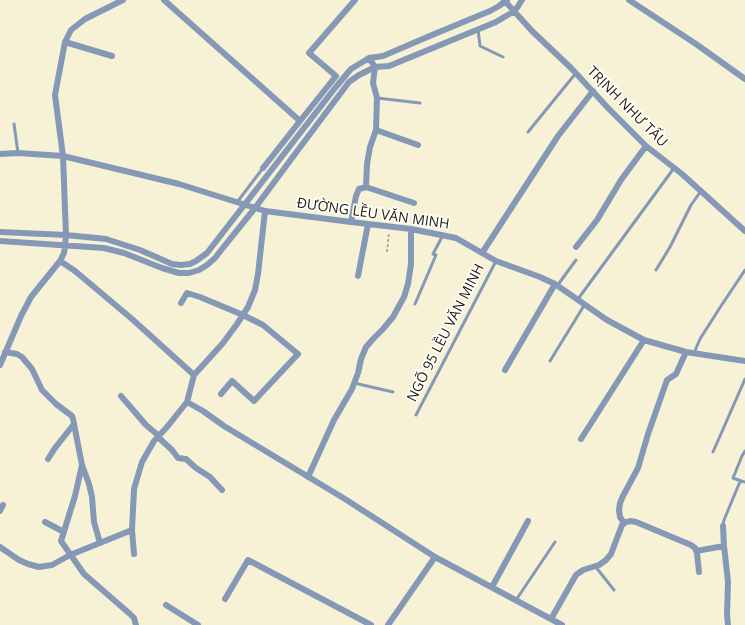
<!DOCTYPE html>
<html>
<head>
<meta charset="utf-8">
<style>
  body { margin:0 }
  canvas { display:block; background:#f7f1d6 }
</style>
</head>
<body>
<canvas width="745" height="625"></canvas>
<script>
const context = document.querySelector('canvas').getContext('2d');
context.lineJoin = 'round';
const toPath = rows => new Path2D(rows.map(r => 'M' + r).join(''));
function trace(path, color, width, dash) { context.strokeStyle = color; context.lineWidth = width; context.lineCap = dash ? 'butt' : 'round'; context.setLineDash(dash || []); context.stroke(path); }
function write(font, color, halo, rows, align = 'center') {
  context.font = font + ' "Open Sans",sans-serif'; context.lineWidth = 3.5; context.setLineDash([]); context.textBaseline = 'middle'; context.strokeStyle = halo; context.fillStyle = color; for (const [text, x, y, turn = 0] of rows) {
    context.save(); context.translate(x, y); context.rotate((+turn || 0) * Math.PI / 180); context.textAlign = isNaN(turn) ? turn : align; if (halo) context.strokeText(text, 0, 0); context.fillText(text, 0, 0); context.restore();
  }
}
const path = toPath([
  [387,252,389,232]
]);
const service = toPath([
  [478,29,480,46,503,57],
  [377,98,420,103],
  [14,124,18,153],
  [528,132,576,73],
  [238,201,263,168],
  [656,270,670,247,691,205,701,191],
  [557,286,576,260],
  [578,299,674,168],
  [415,304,436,255,433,254,443,235],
  [694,353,700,339,719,309,745,270],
  [550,361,585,304],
  [354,383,393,392],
  [416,415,496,261],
  [713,452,745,379],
  [741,481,733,478,742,456,745,451],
  [723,525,724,520,739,484,741,481,745,482],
  [595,566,614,590],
  [516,600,555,542]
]);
const minor = toPath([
  [164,0,300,121,263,168],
  [504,0,532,31,571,68,609,109,646,146,682,174,745,231],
  [629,0,696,44,745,79],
  [65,42,112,56],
  [300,121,336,76,309,53,355,0],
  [376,130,418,145],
  [0,154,18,153,63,156,179,184,265,211,351,222,411,229,456,238,496,261,540,277,555,284,607,320,644,340,686,352,745,361],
  [366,187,414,203],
  [351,222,356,196,359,189,366,187,367,164,370,147,376,130,377,98,373,83,375,67,369,58],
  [0,232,66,235,106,239,140,250,172,264,181,265,190,264,196,261,207,253,214,244,335,88,351,69,369,58,383,56,432,35,490,11,499,6,507,0],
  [0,241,104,248,124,253,162,268,179,273,189,273,199,270,207,265,215,258,222,249,255,208,295,154,349,82,359,75,375,67,389,66,496,22,506,16,515,11,522,0],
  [576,247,597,220,621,180,646,146],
  [482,253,558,136,593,91],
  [60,261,75,271,132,319,194,375],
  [358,276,368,224],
  [181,303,187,293,200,297,243,315,263,325,298,354,254,401,232,381,221,394],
  [5,352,17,354,22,357,32,369,42,390,56,404,72,416,73,419,82,465,89,484,92,497,94,522,100,543],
  [0,365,21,316,31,297,60,261,64,253,65,246,66,235,63,156,55,95,65,42,71,30,85,19,123,0],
  [505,370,555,284],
  [121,396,146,425,159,436],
  [187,402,203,411,224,426,345,499,435,557,562,625],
  [158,437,172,450,178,458,186,459,196,468,210,477,222,490],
  [581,439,644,340],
  [48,459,55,448,74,424],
  [82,465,75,496,61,541,84,574,130,614,134,618,136,625],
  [308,477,334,420,352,389,358,373,361,359,366,347,374,338,383,329,393,317,404,297,408,284,411,264,411,229],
  [0,511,3,505],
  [45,522,64,532],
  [624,523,620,517,619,510,620,503,623,496,638,468,648,434,667,380,676,374,686,352],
  [723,526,724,546,728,582,727,615,728,625],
  [132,530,134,554],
  [0,547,19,560,28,564,39,567,45,566,52,565,70,555,132,530,134,489,142,462,154,441,167,427,187,402,194,375,223,343,237,324,248,307,255,290,258,274,265,211],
  [696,551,724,546],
  [492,587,528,521],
  [225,599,248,560,371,625],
  [166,605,198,625],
  [551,619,576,575,583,570,599,565,606,560,611,554,622,525,626,522,631,521,636,522,691,545,695,548,697,553,699,572],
  [388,625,435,557]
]);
const streetNames = [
  ["TRỊNH NHƯ TẤU",627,107,45],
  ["ĐƯỜNG LỀU VĂN MINH",373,214,8],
  ["NGÕ 95 LỀU VĂN MINH",446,333,-63]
];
trace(path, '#9e9a86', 1.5, [3, 2]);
trace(service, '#8599b6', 3);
trace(minor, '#8599b6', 6);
write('14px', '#1f1c13', '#fffef8', streetNames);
</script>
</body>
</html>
